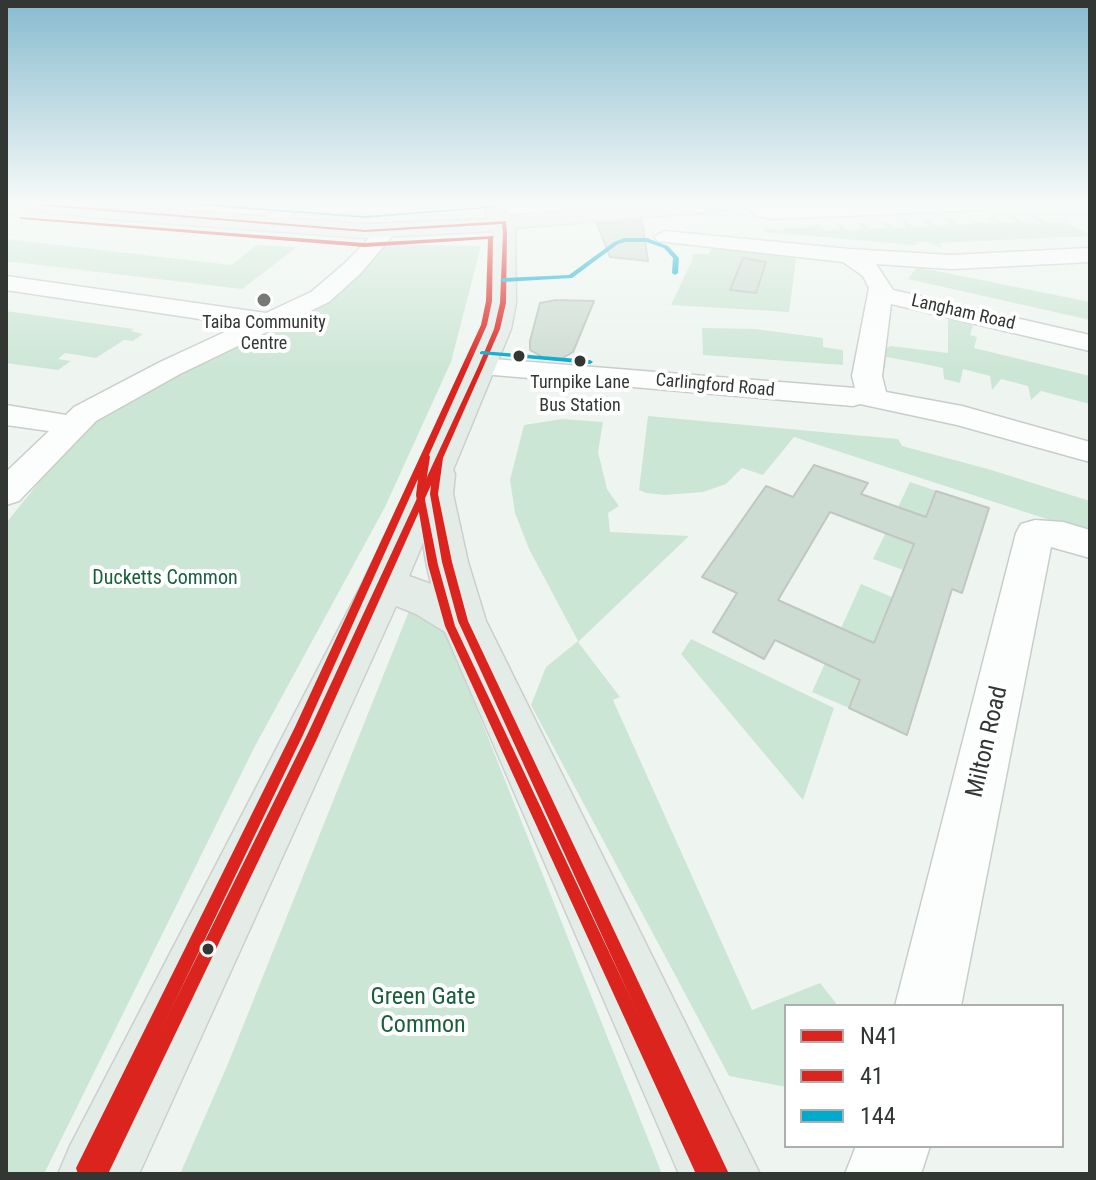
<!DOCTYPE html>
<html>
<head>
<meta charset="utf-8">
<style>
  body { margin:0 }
  #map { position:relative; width:1096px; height:1180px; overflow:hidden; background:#eef5f0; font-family:"Roboto Condensed",sans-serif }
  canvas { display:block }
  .frame { position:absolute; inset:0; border:8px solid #323734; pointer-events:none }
  .legend { position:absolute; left:784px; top:1004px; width:280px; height:144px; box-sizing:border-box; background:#fff; border:2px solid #adafae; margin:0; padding:10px 14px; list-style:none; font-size:24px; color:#323734 }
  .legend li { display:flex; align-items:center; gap:16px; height:40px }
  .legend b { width:40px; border:2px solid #adafae }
</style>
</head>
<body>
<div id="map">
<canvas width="1096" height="1180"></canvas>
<div class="frame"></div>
<ul class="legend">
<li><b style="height:10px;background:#dc241f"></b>N41</li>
<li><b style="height:10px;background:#dc241f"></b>41</li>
<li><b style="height:10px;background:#00a9ce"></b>144</li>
</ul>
</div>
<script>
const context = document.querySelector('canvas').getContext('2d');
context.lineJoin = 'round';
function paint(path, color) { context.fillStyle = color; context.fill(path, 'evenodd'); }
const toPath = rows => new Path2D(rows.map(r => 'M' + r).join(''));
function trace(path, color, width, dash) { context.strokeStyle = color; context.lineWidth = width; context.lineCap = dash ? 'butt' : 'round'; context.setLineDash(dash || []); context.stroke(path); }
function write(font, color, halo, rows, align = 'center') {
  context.font = font + ' "Roboto Condensed",sans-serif'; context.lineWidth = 8; context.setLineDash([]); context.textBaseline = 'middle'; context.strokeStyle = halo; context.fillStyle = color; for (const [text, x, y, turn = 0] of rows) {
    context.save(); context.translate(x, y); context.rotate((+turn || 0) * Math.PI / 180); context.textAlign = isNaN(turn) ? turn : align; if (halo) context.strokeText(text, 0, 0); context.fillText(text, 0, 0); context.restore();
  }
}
const green = toPath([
  [1049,214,1072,225,1090,236,939,243,942,247,939,247,929,242,916,242,917,245,913,245,765,232,764,228,785,230,783,227,799,228,819,225,825,230,832,230,840,229,835,224,841,224,848,230,863,229,857,223,863,223,871,229,886,228,879,222,886,222,894,228,907,227,901,221,906,221,915,227,929,226,922,220,929,220,937,226,951,225,944,219,950,219,959,225,967,224,974,223,966,218,980,223,995,223,987,217,993,217,1003,223,1017,222,1008,216,1013,216,1028,224,1042,223,1029,215,1034,215,1049,223,1066,223],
  [6,239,231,265,257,245,297,247,242,289,6,261],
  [378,244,481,246,451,362,385,507,254,748,44,1174,6,1174,6,523,91,418,254,336],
  [713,246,780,253,796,259,789,312,671,305,693,258,691,254,709,254],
  [917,267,1090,302,1090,320,908,279],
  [6,311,134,329,131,331,143,334,133,341,124,340,96,358,65,353,58,359,71,361,58,370,6,363],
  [948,317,973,325,970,335,977,337,974,348,1090,376,1090,404,1041,391,1031,400,1028,386,1001,379,992,390,990,376,963,369,960,383,944,379,943,368,920,363,886,357,885,368,879,367,882,350,891,346,948,353],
  [702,328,755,329,823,338,823,347,843,350,843,365,703,355],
  [648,416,898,439,902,446,988,469,1090,501,1090,533,794,437,763,475,742,468,726,484,703,492,665,495,646,493,639,490],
  [562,419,603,422,598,452,607,489,619,506,608,513,610,532,689,536,578,642,620,697,613,700,752,1010,820,983,836,1003,835,1006,786,1006,786,1087,729,1076,531,705,546,667,578,641,529,549,515,513,510,480,524,425],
  [910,482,937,491,903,570,873,559],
  [861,584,892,597,849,708,812,692],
  [411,606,440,617,662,1174,180,1174,227,1066],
  [691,639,834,708,803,800,681,654]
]);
const building = toPath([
  [642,220,648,261,610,257,597,224,642,220],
  [743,258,766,262,756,293,730,290,743,258],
  [556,300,594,301,573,352,561,359,546,359,530,350,530,341,540,303,556,300],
  [814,465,868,483,861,494,926,517,936,491,989,508,962,593,952,589,907,735,849,708,860,680,775,640,764,659,713,632,737,593,702,577,766,486,793,497,814,465],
  [830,512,914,544,874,643,778,600,830,512]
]);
const minor = toPath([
  [283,204,306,204,273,229,259,229,256,225,259,221,283,204],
  [742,204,772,207,992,204,982,210,772,219,754,215,742,204],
  [382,230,389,232,393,236,389,240,360,274,329,302,180,374,96,421,19,501,6,505,6,472,49,431,6,425,6,405,66,415,74,407,160,362,240,325,6,290,6,276,266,313,311,292,344,264,375,232,382,230],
  [665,231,849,249,951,255,1090,248,1090,262,951,269,876,264,893,290,1090,335,1090,351,891,304,882,376,886,392,962,406,1090,442,1090,462,957,425,860,404,853,406,471,373,467,367,471,361,481,358,855,388,852,376,869,288,863,276,843,262,658,241,654,237,665,231],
  [1035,520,1063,522,1090,530,1090,558,1051,547,961,1006,895,1006,1016,533,1021,524,1035,520],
  [856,1146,930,1146,921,1174,845,1174,856,1146]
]);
const major = toPath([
  [12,204,84,204,365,224,487,219,485,204,505,204,505,213,509,216,643,204,741,204,731,210,515,228,516,303,511,329,453,470,455,474,453,494,468,562,486,621,760,1174,679,1174,445,632,416,614,396,606,139,1174,58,1174,70,1146,362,584,483,329,490,303,494,231,365,238,121,220,22,210,12,204],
  [423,543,426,562,431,584,409,576,423,543]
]);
const bus1 = toPath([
  [21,204,42,204,365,230,506,221,507,232,506,303,500,329,443,458,438,494,452,562,468,621,729,1174,711,1174,458,621,442,562,430,494,431,485,316,741,108,1174,89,1174,308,733,478,367,494,329,500,303,503,232,502,224,365,232,21,204]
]);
const bus2 = toPath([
  [19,217,364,243,493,236,492,301,487,325,429,455,430,457,424,495,438,565,455,626,714,1174,696,1174,445,626,428,565,416,495,418,479,303,735,92,1174,78,1174,76,1168,79,1162,295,727,481,325,486,301,488,239,364,247,21,219,19,217]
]);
const bus3 = toPath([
  [179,204,202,204,365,216,498,206,500,207,365,218,179,204],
  [624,238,647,238,668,246,679,258,678,273,675,275,672,273,673,258,664,248,646,242,625,242,618,244,572,278,503,282,500,280,503,278,569,275,614,242,624,238],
  [482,351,590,360,593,362,590,364,480,354,480,352,482,351]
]);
const markers = [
  [264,300,8,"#747a76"],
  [519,356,7,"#323734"],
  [580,361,7,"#323734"],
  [208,949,7,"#323734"]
];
const farStreetnames = [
  ["Langham Road",963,313,13],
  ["Carlingford Road",715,386,5]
];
const farPoinames = [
  ["Taiba Community",264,323],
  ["Centre",264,344]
];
const busNames = [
  ["Turnpike Lane",580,383],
  ["Bus Station",580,406]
];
const parkNames = [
  ["Ducketts Common",165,579]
];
const nearStreetnames = [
  ["Milton Road",988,742,-77]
];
const nearParknames = [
  ["Green Gate",423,998],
  ["Common",423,1026]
];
paint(green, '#cce6d5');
paint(building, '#cddcd2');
trace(building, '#c1c6c2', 2);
trace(minor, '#c8cdca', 3);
trace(major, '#cccfcd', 3);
paint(minor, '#fcfefd');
paint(major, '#e4ece8');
paint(bus1, '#dc241f');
paint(bus2, '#dc241f');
paint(bus3, '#00a9ce');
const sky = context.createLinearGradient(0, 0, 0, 369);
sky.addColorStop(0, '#87bbcf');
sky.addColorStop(0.55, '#f7faf8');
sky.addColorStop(1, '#f7faf800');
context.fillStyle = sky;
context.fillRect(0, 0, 1096, 369);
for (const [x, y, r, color] of markers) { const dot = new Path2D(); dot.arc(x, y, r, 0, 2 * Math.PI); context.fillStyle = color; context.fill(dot); trace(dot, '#fff', 3); }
write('18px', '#323734', '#fff', farStreetnames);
write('18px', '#323734', '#fff', farPoinames);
write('18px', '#323734', '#fff', busNames);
write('20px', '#18603b', '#fff', parkNames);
write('24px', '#323734', '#fff', nearStreetnames);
write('24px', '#18603b', '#fff', nearParknames);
</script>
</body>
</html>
